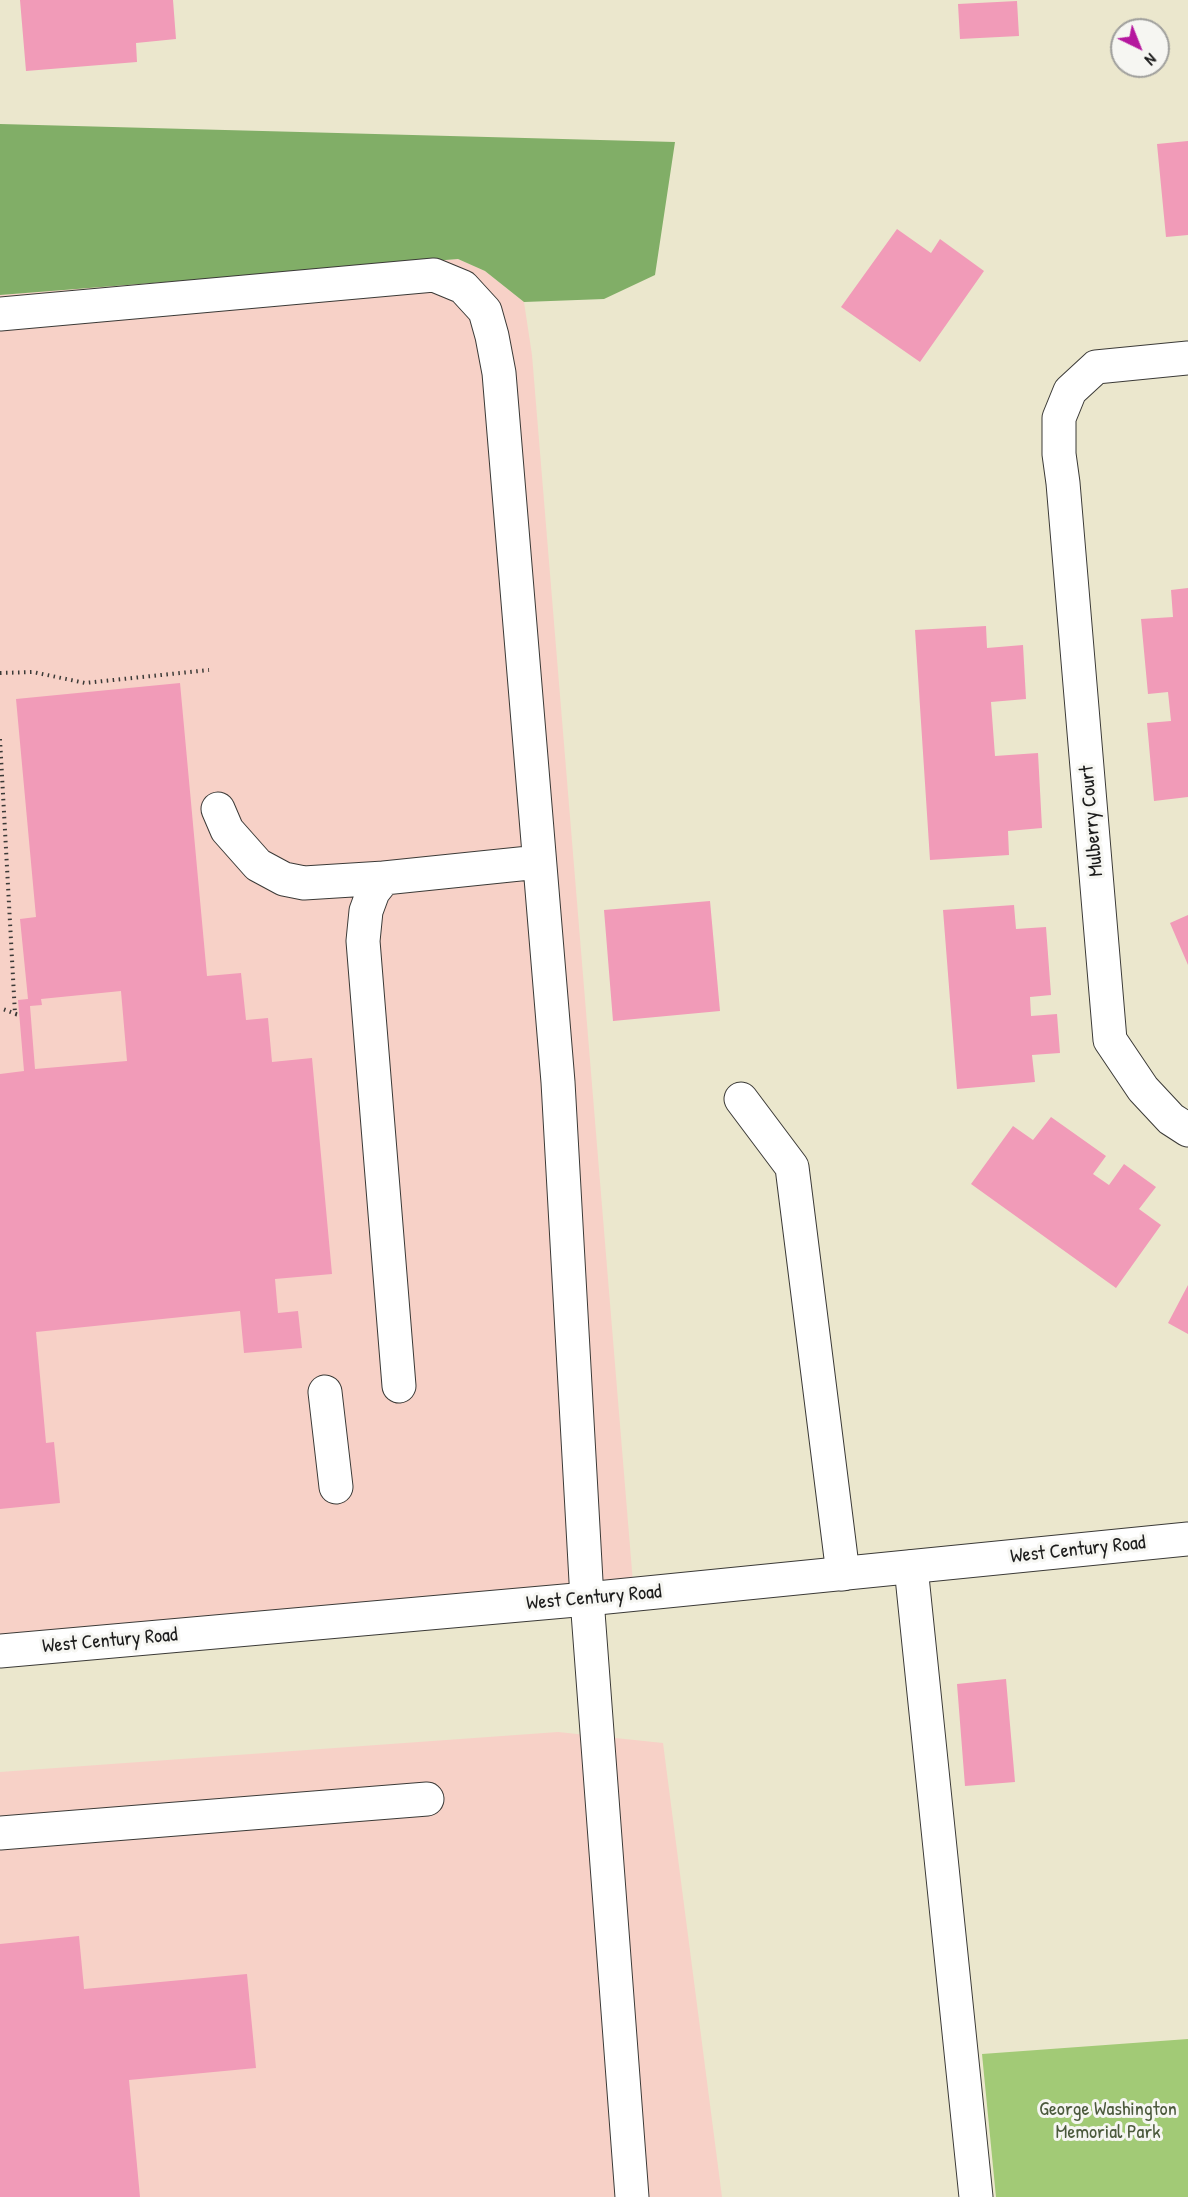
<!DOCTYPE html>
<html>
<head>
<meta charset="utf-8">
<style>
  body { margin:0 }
  #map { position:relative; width:1188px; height:2197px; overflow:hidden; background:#ebe7cd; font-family:"Patrick Hand",sans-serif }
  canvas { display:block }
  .north { position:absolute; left:1110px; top:18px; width:60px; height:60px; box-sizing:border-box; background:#f6f6f2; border:2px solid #9f9f9c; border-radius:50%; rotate:137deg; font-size:16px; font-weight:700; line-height:24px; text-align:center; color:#1c1c1c }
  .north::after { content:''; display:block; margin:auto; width:21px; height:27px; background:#b5179e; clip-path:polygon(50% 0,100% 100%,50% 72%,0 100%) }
</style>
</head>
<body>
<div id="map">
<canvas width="1188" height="2197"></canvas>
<div class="north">N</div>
</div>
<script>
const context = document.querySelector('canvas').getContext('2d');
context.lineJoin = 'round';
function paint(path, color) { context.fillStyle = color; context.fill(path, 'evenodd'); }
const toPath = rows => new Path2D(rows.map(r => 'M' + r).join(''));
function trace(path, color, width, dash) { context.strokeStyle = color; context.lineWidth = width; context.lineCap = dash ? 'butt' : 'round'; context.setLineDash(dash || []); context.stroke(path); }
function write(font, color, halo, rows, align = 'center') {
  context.font = font + ' "Patrick Hand",sans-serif'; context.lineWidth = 6; context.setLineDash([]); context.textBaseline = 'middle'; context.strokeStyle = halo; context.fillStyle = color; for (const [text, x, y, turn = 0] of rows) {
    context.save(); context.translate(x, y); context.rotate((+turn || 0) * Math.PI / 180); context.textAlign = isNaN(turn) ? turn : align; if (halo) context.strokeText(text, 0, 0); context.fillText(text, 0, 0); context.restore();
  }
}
const built = toPath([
  [458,259,485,271,524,302,532,355,634,1595,0,1651,0,295],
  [558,1732,663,1743,722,2197,0,2197,0,1772]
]);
const green = toPath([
  [1188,2039,1188,2197,996,2197,982,2054]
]);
const forest = toPath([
  [0,124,675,142,655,275,604,299,524,302,485,271,458,259,0,295]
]);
const building = toPath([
  [20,0,173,0,176,39,136,43,137,62,26,71],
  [1017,1,1019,36,960,39,958,4],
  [1188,141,1188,235,1166,237,1157,144],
  [897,229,931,253,940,239,984,271,920,362,841,307],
  [1188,588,1188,797,1154,801,1147,723,1171,721,1168,692,1148,694,1141,619,1173,617,1171,590],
  [986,626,987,648,1023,645,1026,699,991,702,995,756,1038,753,1042,828,1008,831,1009,855,930,860,915,630],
  [180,683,207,976,241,973,246,1020,268,1018,272,1062,312,1058,332,1274,275,1279,278,1313,298,1311,302,1348,244,1353,240,1311,36,1332,46,1443,54,1442,60,1503,0,1509,0,1074,24,1071,18,1000,28,999,20,919,36,917,16,699],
  [121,991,127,1061,35,1069,30,1006,42,1005,41,999],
  [710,901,720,1011,613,1021,604,910],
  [1014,905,1016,929,1046,927,1051,995,1030,997,1031,1016,1057,1014,1060,1053,1032,1055,1035,1082,957,1089,943,910],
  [1188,915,1188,965,1170,923],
  [1051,1117,1106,1156,1093,1174,1109,1185,1124,1164,1156,1187,1139,1209,1161,1225,1116,1288,971,1184,1013,1126,1033,1140],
  [1188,1285,1188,1334,1168,1323],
  [1006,1679,1015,1782,965,1786,957,1684],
  [79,1936,84,1989,247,1974,256,2068,129,2080,140,2197,0,2197,0,1944]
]);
const path = toPath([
  [0,673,33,672,85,683,209,670],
  [0,739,15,1014,19,1015,0,1008]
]);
const minor = toPath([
  [0,314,434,275,463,287,485,311,492,336,499,373,558,1082,587,1599,632,2197],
  [1188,358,1096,367,1070,391,1059,418,1059,454,1063,483,1110,1040,1143,1089,1171,1119,1188,1130],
  [218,809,227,830,258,865,284,879,304,883,384,878,539,862],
  [384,878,373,892,366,911,363,941,399,1386],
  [741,1099,792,1167,843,1574],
  [325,1392,336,1487],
  [911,1567,976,2197],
  [0,1833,427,1799]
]);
const major = toPath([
  [0,1651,587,1599,1188,1539]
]);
const streetNames = [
  ["Mulberry Court",1092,821,-95],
  ["West Century Road",1078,1550,-6],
  ["West Century Road",594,1598,-5],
  ["West Century Road",110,1641,-5]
];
const parkNames = [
  ["George Washington",1108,2110],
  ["Memorial Park",1108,2133]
];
paint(built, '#f7d1c7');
paint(green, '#a2ca76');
paint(forest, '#81ae67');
paint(building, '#f19bb8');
trace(minor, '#3b3a37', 35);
trace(major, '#3b3a37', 35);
trace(path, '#3b3a37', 4, [1.5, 4.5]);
trace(minor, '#fff', 33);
trace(major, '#fff', 33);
write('20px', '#1c1c1c', '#f6f6f2', streetNames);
write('20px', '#4b593c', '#f6f6f2', parkNames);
</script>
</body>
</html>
